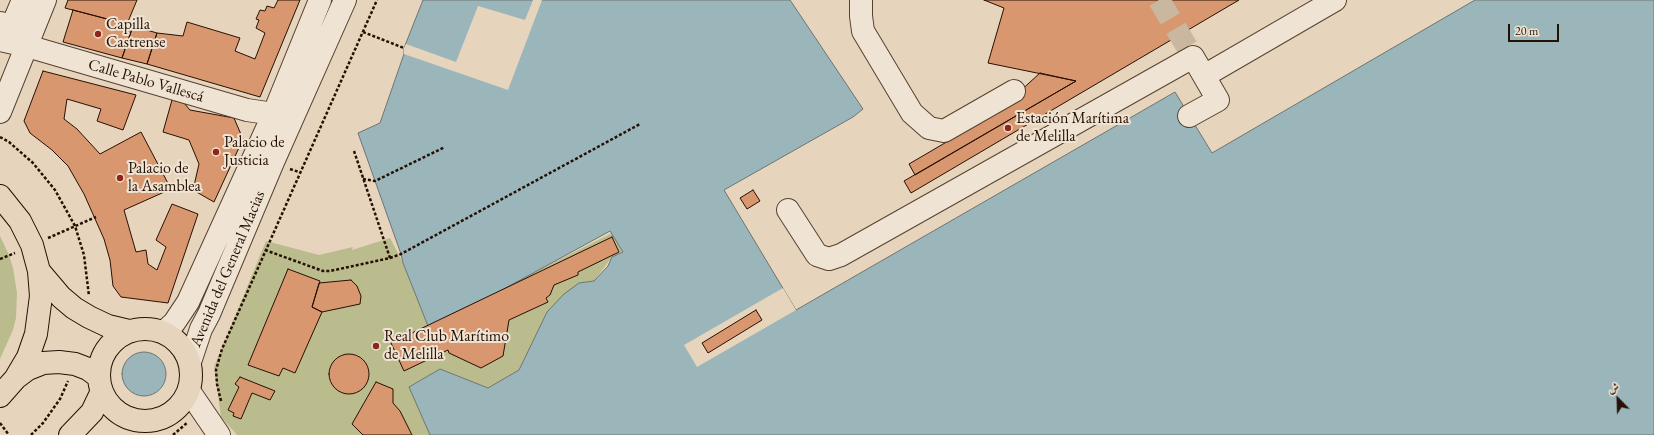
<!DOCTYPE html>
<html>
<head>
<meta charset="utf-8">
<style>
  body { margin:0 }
  #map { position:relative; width:1654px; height:435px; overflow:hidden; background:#e6d5bc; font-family:"EB Garamond",Amiri,serif }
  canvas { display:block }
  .north { position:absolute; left:1598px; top:379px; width:40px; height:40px; -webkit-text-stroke:3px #efe4d3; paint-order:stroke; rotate:337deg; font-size:11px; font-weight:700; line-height:16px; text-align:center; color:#271003 }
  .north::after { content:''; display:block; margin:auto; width:14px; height:18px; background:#271003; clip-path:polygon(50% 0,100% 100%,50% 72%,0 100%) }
  .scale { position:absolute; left:1508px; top:24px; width:51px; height:18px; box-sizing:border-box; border:2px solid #271003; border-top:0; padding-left:5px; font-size:12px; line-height:14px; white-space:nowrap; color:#271003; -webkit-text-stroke:3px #efe4d3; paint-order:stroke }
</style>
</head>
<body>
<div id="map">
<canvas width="1654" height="435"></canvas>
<div class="north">ش</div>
<div class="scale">20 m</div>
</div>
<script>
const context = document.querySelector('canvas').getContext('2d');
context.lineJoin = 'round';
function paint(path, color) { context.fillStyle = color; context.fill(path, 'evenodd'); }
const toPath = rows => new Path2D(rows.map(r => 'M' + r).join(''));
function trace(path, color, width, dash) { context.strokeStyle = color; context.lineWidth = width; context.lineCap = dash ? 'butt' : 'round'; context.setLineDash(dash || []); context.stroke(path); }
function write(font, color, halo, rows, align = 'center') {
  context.font = font + ' "EB Garamond",serif'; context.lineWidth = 4; context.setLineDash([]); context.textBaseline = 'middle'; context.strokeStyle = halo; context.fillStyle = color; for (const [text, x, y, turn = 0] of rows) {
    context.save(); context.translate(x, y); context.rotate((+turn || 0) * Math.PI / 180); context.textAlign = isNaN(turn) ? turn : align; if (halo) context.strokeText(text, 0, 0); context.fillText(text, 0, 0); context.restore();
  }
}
const green = toPath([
  [612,233,623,252,612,257,594,281,579,284,547,312,519,370,488,388,440,369,409,387,430,435,237,435,221,417,214,367,266,241,319,255,353,247,352,250,390,238,402,261,428,326],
  [0,236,9,255,13,268,17,293,16,318,13,330,0,359]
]);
const water = toPath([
  [423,0,790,0,863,109,853,117,724,190,796,310,1175,92,1212,153,1475,0,1654,0,1654,435,430,435,409,387,440,369,488,388,519,370,547,312,564,294,579,283,594,281,608,266,612,257,623,252,610,231,491,296,428,326,403,263,401,254,358,133,380,123,404,54,404,48,423,0],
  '122 374a22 22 0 1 1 44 0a22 22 0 1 1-44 0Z'
]);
const pier = toPath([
  [533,0,542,0,508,90,404,54,404,48,406,44,456,62,478,6,525,20],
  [783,288,796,310,697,367,684,345]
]);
const building = toPath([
  [68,0,137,0,127,24,65,8,68,0],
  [278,0,300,0,260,97,147,64,157,33,183,36,187,22,240,38,235,51,255,59,265,33,256,28,259,20,256,19,260,10,265,11,267,6,274,8,278,0],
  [984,0,1239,0,911,193,904,181,1076,81,988,63,1004,8,984,0],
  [73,10,133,26,122,58,63,42,73,10],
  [133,26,157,33,147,64,122,58,133,26],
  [43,71,136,95,123,130,97,121,101,109,67,99,64,119,77,129,100,154,141,132,171,189,124,210,136,252,146,250,148,264,157,270,166,247,156,240,172,204,198,214,168,303,121,297,113,286,110,260,104,239,84,194,68,166,52,150,30,133,24,121,43,71],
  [1040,73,1076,81,915,175,909,164,996,113,1040,73],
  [172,100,184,103,190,110,234,118,243,139,214,202,193,190,199,164,189,140,163,132,172,100],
  [753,190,760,201,747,209,740,198,753,190],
  [612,237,619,252,578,272,578,275,554,285,550,295,546,298,548,302,509,320,503,356,481,368,449,353,448,350,404,371,391,343,612,237],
  [288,269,320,281,312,307,322,312,295,373,283,368,279,376,248,365,288,269],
  [351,280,357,286,361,296,360,304,322,312,312,307,319,283,351,280],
  [756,310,762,320,708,353,702,343,756,310],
  '329 374a20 20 0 1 1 40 0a20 20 0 1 1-40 0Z',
  [240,377,275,391,270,400,252,393,241,419,233,416,234,413,228,410,239,387,235,384,240,377],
  [376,382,393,389,393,403,400,411,412,435,363,435,352,424,376,382]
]);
const minorTunnel = toPath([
  [1159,0,1193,57]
]);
const path = toPath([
  [363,32,404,48],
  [0,137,9,142,33,163,55,190,75,226,84,255,89,296],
  [354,151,390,258],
  [290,169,299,172],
  [363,179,375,181,445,147],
  [48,238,96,217],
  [265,250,323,271,330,271,390,258,401,254,640,124],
  [0,259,15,253],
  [221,401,217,384,216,370,222,349,377,0],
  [0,423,9,435],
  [31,435,43,423,60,399,68,381],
  [173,435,188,422]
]);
const minor = toPath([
  [861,0,861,16,863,31,912,113,929,128,944,131,1014,91],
  [0,23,12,26,23,0],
  [0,40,27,46,247,110,287,116],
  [1204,76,1335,0],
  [0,112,45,0],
  [788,210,817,255,829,259,841,255,1193,57,1218,100,1189,116],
  [164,332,174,323,188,302,274,113,320,0],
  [190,362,201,329,209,314,273,162,345,0],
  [189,391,219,435]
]);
const major = toPath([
  [0,196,20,221,32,245,39,271,41,296,36,334,28,357,15,379,0,396],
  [39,271,61,297,74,308,89,317,108,326,129,331],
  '99 375a46 46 0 1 1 92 0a46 46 0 1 1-92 0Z',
  [16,378,28,369,43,363,59,362,75,364,88,369,99,377],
  [70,435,92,412,102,391]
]);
const markers = [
  [98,34,4,"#8f2418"],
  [1008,128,4,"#8f2418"],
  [216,152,4,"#8f2418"],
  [120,178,4,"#8f2418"],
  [376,346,4,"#8f2418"]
];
const poiNames = [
  ["Capilla",106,25],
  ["Castrense",106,43],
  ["Estación Marítima",1016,119],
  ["de Melilla",1016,137],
  ["Palacio de",224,143],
  ["Justicia",224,161],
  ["Palacio de",128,169],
  ["la Asamblea",128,187],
  ["Real Club Marítimo",384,337],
  ["de Melilla",384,355]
];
const streetNames = [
  ["Calle Pablo Vallescá",146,81,16],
  ["Avenida del General Macias",228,269,-67]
];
paint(green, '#babc8d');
paint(water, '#9bb6bb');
trace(water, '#6d7471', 1);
paint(pier, '#e6d5bc');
paint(building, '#d8976f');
trace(building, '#271003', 1);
trace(minorTunnel, '#c9b7a0', 22, [22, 11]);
trace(minor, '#574131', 24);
trace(major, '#271003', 24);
trace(path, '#271003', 2.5, [3, 2]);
trace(minor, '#efe4d3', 22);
trace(major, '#e6d5bc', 22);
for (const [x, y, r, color] of markers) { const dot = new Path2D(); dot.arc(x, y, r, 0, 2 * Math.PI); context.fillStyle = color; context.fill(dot); trace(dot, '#efe4d3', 1.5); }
write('16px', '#271003', '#efe4d3', poiNames, 'left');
write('16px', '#271003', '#efe4d3', streetNames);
</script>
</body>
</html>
